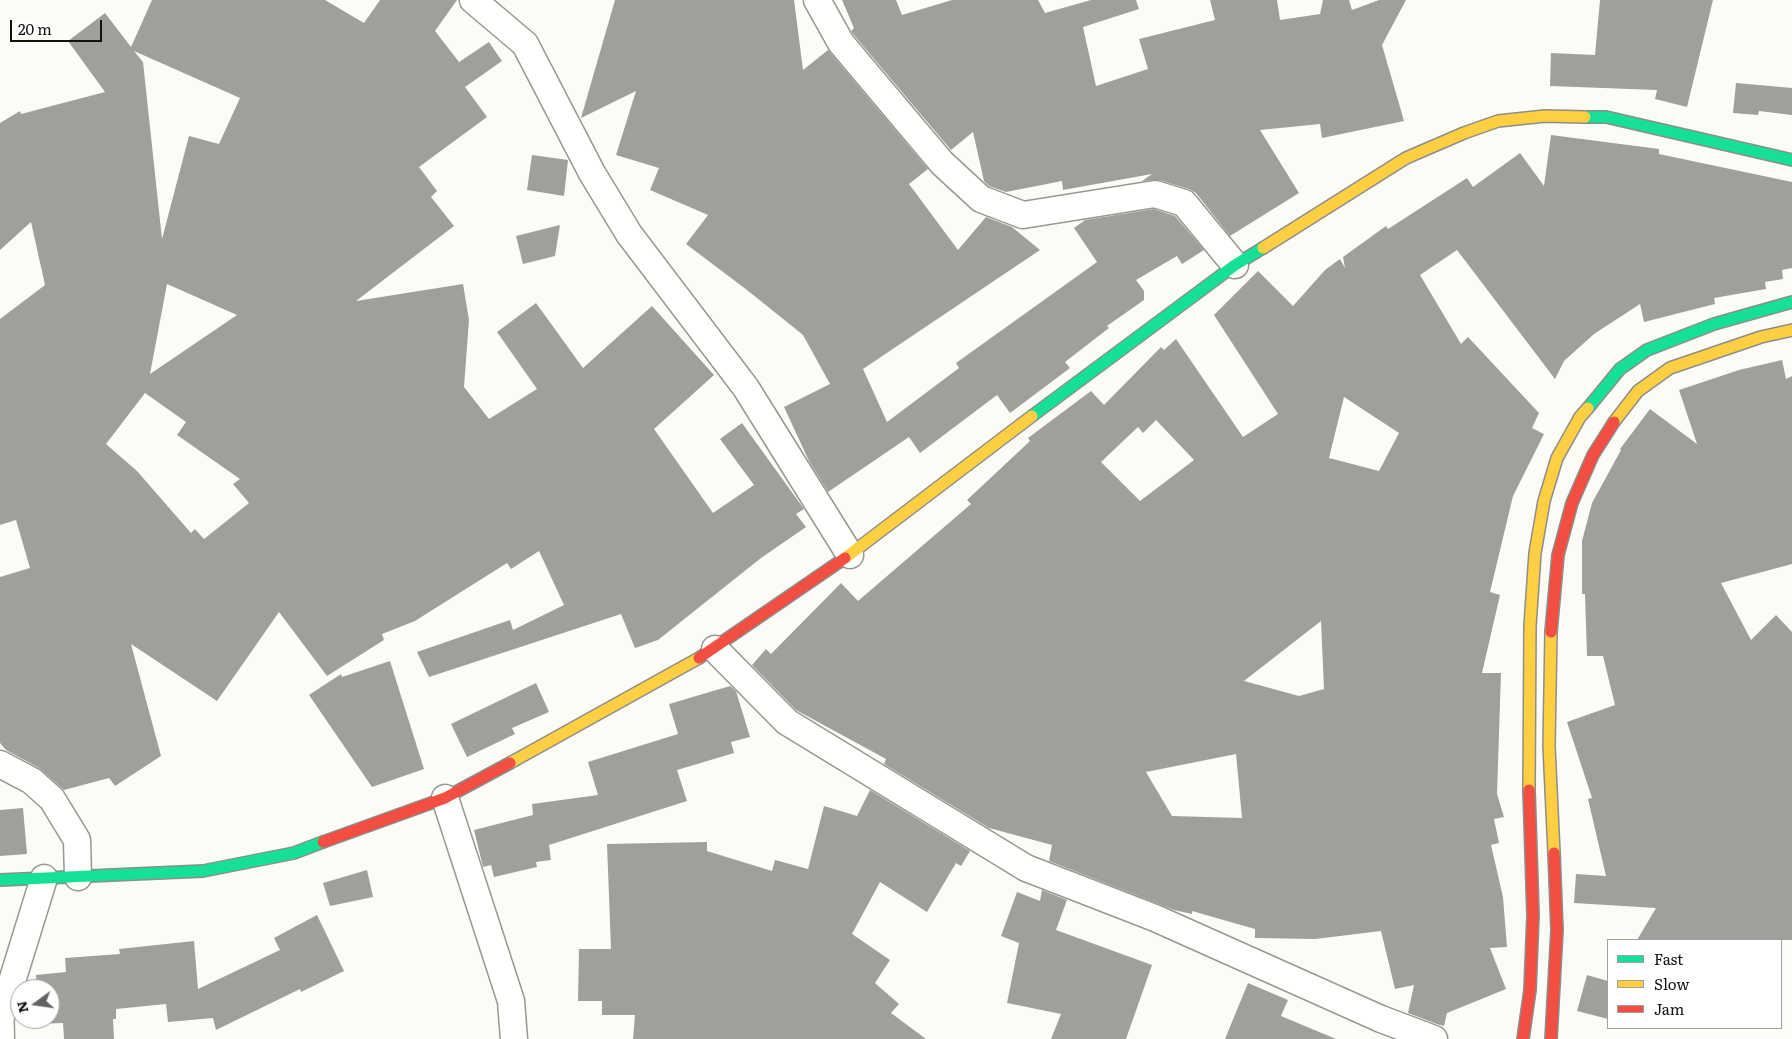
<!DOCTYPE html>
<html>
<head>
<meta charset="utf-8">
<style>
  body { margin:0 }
  #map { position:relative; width:1792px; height:1039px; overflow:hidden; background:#fcfcf7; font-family:Literata,serif }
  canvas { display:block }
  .legend { position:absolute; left:1607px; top:939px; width:175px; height:90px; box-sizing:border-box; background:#fff; border:1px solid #a0a0a0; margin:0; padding:6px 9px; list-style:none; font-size:15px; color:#111 }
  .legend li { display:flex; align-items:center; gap:10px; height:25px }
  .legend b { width:25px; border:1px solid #a0a0a0 }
  .north { position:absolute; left:10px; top:979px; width:50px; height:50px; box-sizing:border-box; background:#fff; border:1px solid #a0a0a0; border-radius:50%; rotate:256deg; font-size:14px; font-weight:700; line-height:20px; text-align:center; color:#111 }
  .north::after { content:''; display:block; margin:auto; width:18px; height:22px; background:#636362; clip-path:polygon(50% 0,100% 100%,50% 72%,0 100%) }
  .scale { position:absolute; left:10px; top:20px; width:92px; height:22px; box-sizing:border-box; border:2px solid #111; border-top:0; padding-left:6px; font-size:15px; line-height:18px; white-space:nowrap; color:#111; -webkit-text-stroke:4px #fff; paint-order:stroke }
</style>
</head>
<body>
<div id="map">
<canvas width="1792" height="1039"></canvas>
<ul class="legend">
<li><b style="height:6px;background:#16e098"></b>Fast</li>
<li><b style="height:6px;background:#ffcf43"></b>Slow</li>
<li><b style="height:6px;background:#f24e42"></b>Jam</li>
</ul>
<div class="north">N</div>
<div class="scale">20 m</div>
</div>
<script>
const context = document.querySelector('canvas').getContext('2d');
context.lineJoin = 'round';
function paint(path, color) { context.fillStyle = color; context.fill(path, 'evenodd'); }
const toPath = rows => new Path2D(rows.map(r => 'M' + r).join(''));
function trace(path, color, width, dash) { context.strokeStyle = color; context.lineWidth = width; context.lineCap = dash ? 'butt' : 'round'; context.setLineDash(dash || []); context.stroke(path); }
const building = toPath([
  [152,0,325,0,364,23,380,0,457,0,435,31,459,62,489,42,502,61,465,87,487,117,419,167,437,191,431,197,454,226,356,301,463,284,469,320,464,387,489,419,537,389,497,332,536,303,583,368,652,306,714,375,654,429,713,513,754,485,720,439,742,423,804,509,796,514,806,527,761,558,658,640,635,648,621,614,429,677,417,652,510,620,513,630,564,605,539,551,511,569,507,563,415,621,382,634,384,640,327,676,279,612,217,701,131,644,161,756,115,786,109,778,64,790,39,768,6,750,0,743,0,577,30,568,16,520,0,525,0,319,45,285,31,222,0,250,0,123,20,111,21,114,105,92,68,41,105,13,131,47],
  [134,51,240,98,219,144,189,136,162,239,143,62],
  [167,284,237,315,150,374],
  [145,393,186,422,177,435,240,479,233,484,249,503,204,539,195,529,191,533,137,471,106,444],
  [615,0,794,0,803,70,828,50,928,169,909,184,958,250,986,217,1012,227,1040,250,863,369,887,422,959,368,956,363,1097,262,1074,228,1085,220,1154,209,1175,216,1204,250,1182,264,1177,256,1136,280,1144,291,1144,300,1107,326,1109,328,1065,362,1070,368,1010,413,997,395,920,453,909,437,828,492,809,461,784,407,830,384,803,335,747,290,686,244,708,215,650,190,659,168,616,155,636,91,581,118],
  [842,0,896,0,902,15,952,0,1038,0,1045,13,1091,0,1136,0,1139,9,1083,27,1096,86,1148,69,1139,39,1215,20,1210,0,1277,0,1280,20,1320,14,1323,0,1349,0,1352,10,1379,0,1406,0,1382,45,1404,121,1322,138,1320,124,1260,130,1299,193,1230,236,1196,193,1189,189,1159,180,1142,181,1152,174,1063,190,1062,181,1006,192,989,186,984,181,973,132,951,150,853,34,851,31,854,28],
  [1600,0,1713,0,1687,107,1655,99,1657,90,1550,86,1551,53,1595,55],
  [1736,83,1792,88,1792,115,1759,111,1758,115,1733,113],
  [1551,135,1659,149,1659,154,1792,182,1792,268,1782,270,1783,279,1765,282,1766,289,1714,298,1715,304,1644,322,1640,304,1594,334,1564,361,1555,379,1457,250,1420,275,1461,344,1468,337,1539,413,1532,428,1544,434,1513,496,1490,592,1500,595,1482,673,1501,673,1497,794,1504,817,1494,819,1499,843,1491,845,1503,897,1507,947,1490,948,1506,989,1447,1013,1444,1026,1437,1024,1408,1013,1414,985,1395,989,1381,931,1315,939,1255,938,1255,929,1192,911,1192,914,1174,910,1049,861,1052,845,989,828,884,764,886,759,796,710,752,665,766,649,771,654,841,583,858,601,971,504,967,500,1030,441,1028,438,1091,391,1104,405,1161,347,1164,350,1176,339,1243,437,1278,414,1214,315,1258,271,1293,306,1325,270,1340,259,1345,268,1343,257,1386,226,1388,229,1467,178,1473,187,1520,153,1544,186],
  [1344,397,1399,433,1379,471,1329,458],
  [1156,420,1194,460,1140,501,1101,462,1138,427,1143,433],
  [1321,621,1324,689,1299,696,1244,681],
  [1236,754,1242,818,1172,816,1146,772],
  [532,155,568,160,564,196,527,190],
  [560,225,555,256,523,264,516,236],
  [1782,360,1786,379,1792,376,1792,564,1721,583,1751,640,1776,615,1792,632,1792,940,1637,940,1656,908,1574,903,1576,874,1606,876,1588,799,1592,798,1567,722,1615,705,1603,656,1587,656,1585,594,1582,594,1582,541,1592,503,1621,450,1620,449,1650,409,1697,444,1679,390,1739,370],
  [390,661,424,769,372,787,309,695,341,674,342,677],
  [536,683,549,712,512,728,515,734,467,757,451,724],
  [730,686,736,691,750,737,731,742,734,753,677,770,687,801,549,845,551,860,536,862,537,867,494,877,491,865,483,867,474,830,533,815,532,804,598,795,588,762,678,734,669,704],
  [870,790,970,851,961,866,956,863,927,912,880,882,852,934,890,960,875,983,899,1004,891,1013,926,1039,633,1039,635,1015,602,1015,602,1001,578,1001,579,949,611,949,607,844,707,842,707,851,772,871,775,860,808,869,824,806,857,816],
  [23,808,27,854,0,856,0,810],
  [367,870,373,897,330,906,323,883],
  [1042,890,1067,900,1056,930,1152,965,1126,1039,1051,1039,1061,1014,1007,1003,1019,943,1001,936,1017,892,1040,901],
  [317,915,344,971,301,992,300,989,216,1030,213,1018,168,1022,166,1004,116,1009,116,1019,113,1019,114,1039,64,1039,63,1023,39,1024,39,1019,50,1019,50,989,37,989,36,975,66,972,65,958,120,954,119,949,194,941,198,989,280,950,274,938],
  [1587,975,1608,981,1608,1019,1577,1011],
  [1248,983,1288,1000,1281,1016,1336,1039,1225,1039]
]);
const street = toPath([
  [473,0,525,44,592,173,629,234,746,388,850,555],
  [817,0,841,43,942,163,981,199,1023,215,1155,194,1184,203,1235,265],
  [715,649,787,722,1026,868,1155,918,1381,1019,1434,1039],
  [0,764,32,781,52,799,77,840,78,877],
  [445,798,511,1001,514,1039],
  [0,999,1,1039],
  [1,1017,44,878]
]);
const fast = toPath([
  [1585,117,1606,117,1792,160],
  [1588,408,1620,369,1647,350,1714,324,1792,302],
  [1032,416,1235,265,1263,248],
  [0,880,203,871,294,853,323,842]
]);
const slow = toPath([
  [1263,248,1406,158,1464,133,1498,121,1545,116,1585,117],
  [1614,422,1638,391,1670,368,1761,337,1792,330],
  [845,558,1032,416],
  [1551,632,1549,746,1554,853],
  [510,763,699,658],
  [1529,790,1530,626,1535,553,1544,501,1557,458,1580,417,1588,408]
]);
const jam = toPath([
  [1551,632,1558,555,1572,503,1593,455,1614,422],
  [699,658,845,558],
  [323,842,445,798,510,763],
  [1523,1039,1530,990,1533,915,1529,790],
  [1551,1039,1557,930,1554,853]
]);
paint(building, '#a09f9c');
trace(street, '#979795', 29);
trace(fast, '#8d8d8b', 14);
trace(slow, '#8d8d8b', 14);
trace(jam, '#8d8d8b', 14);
trace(street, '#fffffe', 26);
trace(fast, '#16e098', 11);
trace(slow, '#ffcf43', 11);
trace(jam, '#f24e42', 11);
</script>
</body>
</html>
